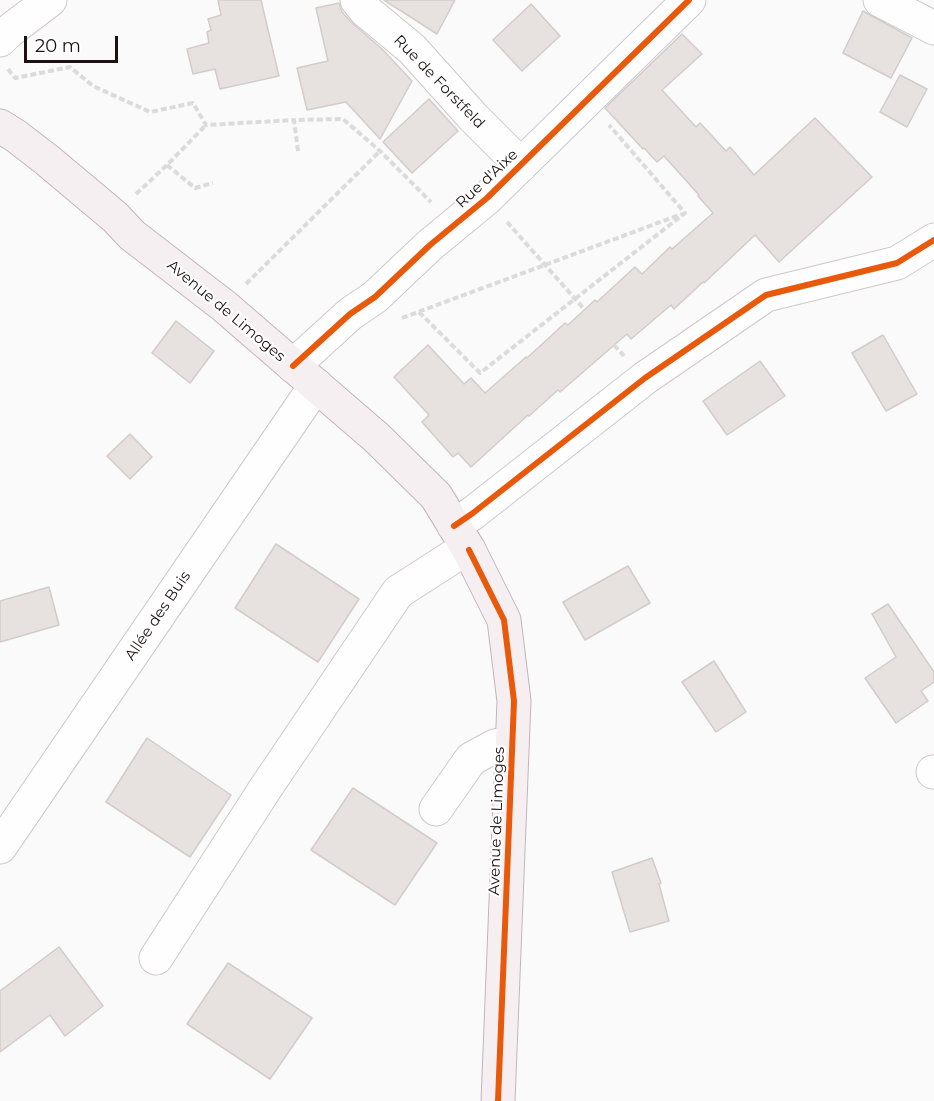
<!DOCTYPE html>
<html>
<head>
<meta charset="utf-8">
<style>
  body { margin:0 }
  #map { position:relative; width:934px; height:1101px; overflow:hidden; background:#fafafa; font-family:Montserrat,sans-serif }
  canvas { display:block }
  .scale { position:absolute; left:24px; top:36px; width:94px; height:27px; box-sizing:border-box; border:3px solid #1d1112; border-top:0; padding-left:8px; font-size:18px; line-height:21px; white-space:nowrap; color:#1d1112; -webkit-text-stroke:4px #fff; paint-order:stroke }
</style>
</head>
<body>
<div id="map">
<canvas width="934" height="1101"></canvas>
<div class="scale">20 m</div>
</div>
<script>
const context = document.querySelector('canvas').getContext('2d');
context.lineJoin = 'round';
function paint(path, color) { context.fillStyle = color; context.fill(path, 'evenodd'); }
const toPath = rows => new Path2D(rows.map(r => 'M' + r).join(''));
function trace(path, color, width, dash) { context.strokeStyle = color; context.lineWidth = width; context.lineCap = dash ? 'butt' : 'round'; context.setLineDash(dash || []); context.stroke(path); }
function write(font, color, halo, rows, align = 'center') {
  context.font = font + ' Montserrat,sans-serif'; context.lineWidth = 4.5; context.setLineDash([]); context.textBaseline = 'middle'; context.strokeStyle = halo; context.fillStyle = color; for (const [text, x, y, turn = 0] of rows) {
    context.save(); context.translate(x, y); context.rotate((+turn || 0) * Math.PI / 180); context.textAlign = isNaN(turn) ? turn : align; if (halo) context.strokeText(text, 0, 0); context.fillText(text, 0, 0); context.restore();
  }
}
const building = toPath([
  [218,0,261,0,279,76,220,89,215,69,193,74,187,49,209,43,207,32,211,30,208,19,221,15,218,0],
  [384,0,455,0,437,34,384,0],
  [339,3,342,12,351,22,382,49,412,81,380,139,346,102,307,110,297,68,328,61,316,8,339,3],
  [531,4,560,36,522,71,493,40,531,4],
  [863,11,912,38,891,78,843,53,863,11],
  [682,34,702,54,662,90,696,127,700,123,726,151,730,147,754,175,815,118,872,177,779,262,755,235,704,283,703,282,674,309,671,305,631,339,627,334,560,392,558,390,529,416,528,415,471,467,458,453,453,457,422,422,429,415,394,377,428,345,464,384,471,378,485,393,526,357,527,358,565,323,568,325,595,300,597,302,635,267,642,274,670,247,672,249,713,213,698,196,699,195,664,156,657,162,644,148,643,149,605,108,682,34],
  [900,75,927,89,907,127,880,112,900,75],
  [429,99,458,131,412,173,383,142,429,99],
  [176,321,214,351,190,383,152,353,176,321],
  [883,335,917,394,886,411,852,353,883,335],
  [760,361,785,396,727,435,703,401,760,361],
  [130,434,152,457,130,479,107,456,130,434],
  [276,544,359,599,318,662,235,608,276,544],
  [628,566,650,603,585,640,563,602,628,566],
  [49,587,59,625,0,642,0,601,49,587],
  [888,604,934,672,934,682,921,691,928,701,896,723,865,678,896,657,872,614,888,604],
  [714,661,746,712,716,732,682,682,714,661],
  [147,738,231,795,190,857,106,802,147,738],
  [353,788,437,843,395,905,311,850,353,788],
  [652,858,661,883,659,884,669,921,630,932,612,872,652,858],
  [59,947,103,1006,65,1036,50,1015,0,1052,0,991,59,947],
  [228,963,312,1018,270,1079,187,1024,228,963]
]);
const path = toPath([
  [8,69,15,78,70,67,93,86,150,112,193,103,206,125,294,120],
  [298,151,294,120,343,119,380,151,431,202],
  [167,165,195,188,213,183],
  [136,194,167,165,206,125],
  [507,222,584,309],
  [246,284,380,151],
  [419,312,480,373,685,213,609,125],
  [402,318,682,214],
  [614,345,624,356]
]);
const minor = toPath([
  [357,0,365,10,412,49,473,117,521,165],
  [880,0,934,28],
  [0,40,8,32,50,0],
  [293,366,350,314,375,297,430,245,487,198,689,0],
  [454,526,473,513,645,378,766,295,897,263,934,240],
  [933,772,934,772],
  [436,809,471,759,495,746,512,742],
  [0,847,316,385],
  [156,958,265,789,398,592,454,556,469,550]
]);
const major = toPath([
  [0,126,16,136,47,160,115,217,132,235,224,306,377,438,436,496,469,550,504,620,514,701,498,1101]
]);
const cycleway = toPath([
  [293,366,350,314,375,297,430,245,487,198,689,0],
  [454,526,473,513,645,378,766,295,897,263,934,240],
  [469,550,504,620,514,701,498,1101]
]);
const streetNames = [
  ["Rue de Forstfeld",439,82,46],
  ["Rue d'Aixe",487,179,-43],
  ["Avenue de Limoges",226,311,40],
  ["Allée des Buis",158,616,-56],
  ["Avenue de Limoges",497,821,-88]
];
paint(building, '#e7e1df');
trace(building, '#d2cccb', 1.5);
trace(minor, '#cfc8c9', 35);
trace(major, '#c2b5ba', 35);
trace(path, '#dbdbdb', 4, [6, 3]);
trace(minor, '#fefefe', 33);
trace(major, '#f6eff2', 33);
trace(cycleway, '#e8590c', 6);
write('15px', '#1d1112', '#fff', streetNames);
</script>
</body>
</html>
